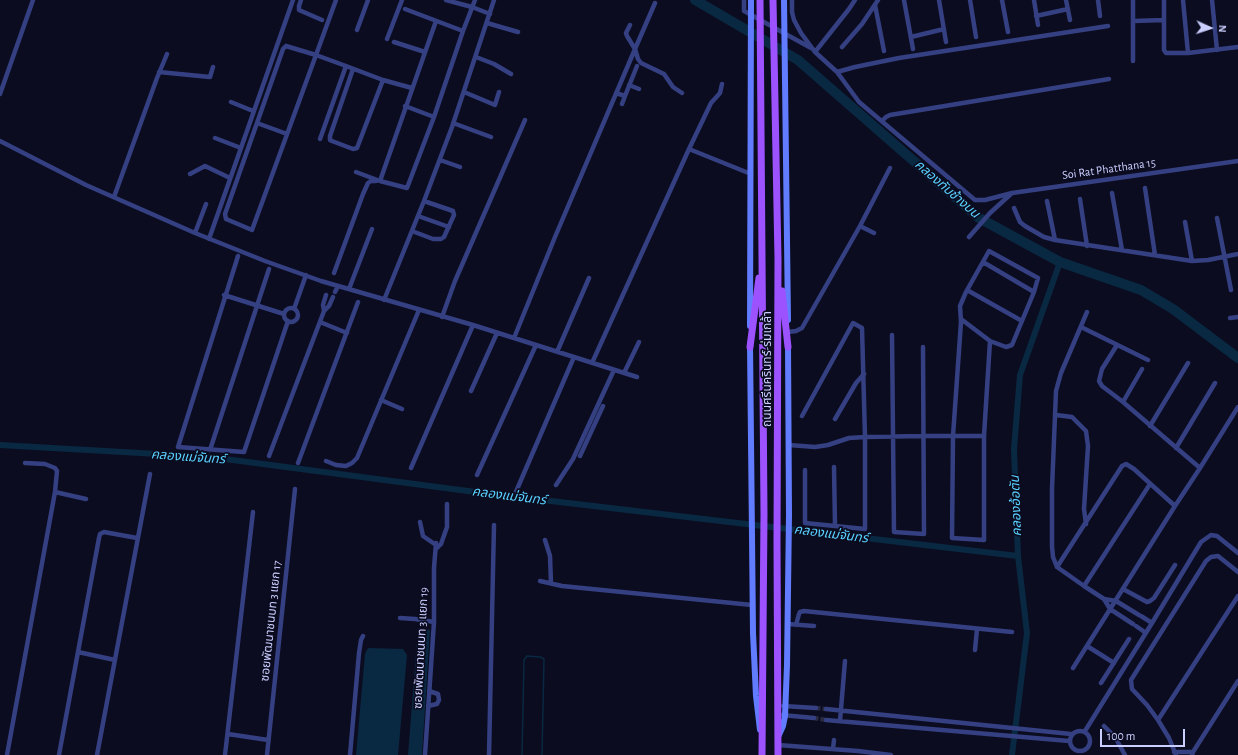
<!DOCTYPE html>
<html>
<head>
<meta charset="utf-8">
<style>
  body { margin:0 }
  #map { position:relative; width:1238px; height:755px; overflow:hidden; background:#0c0c20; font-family:"Alegreya Sans",sans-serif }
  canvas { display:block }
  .north { position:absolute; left:1190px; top:8px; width:40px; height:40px; -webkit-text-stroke:3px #0c0c20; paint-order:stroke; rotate:93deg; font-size:11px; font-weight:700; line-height:16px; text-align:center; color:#cbcfff }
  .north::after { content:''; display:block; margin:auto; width:14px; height:18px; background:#cbcfff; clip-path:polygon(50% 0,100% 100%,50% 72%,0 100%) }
  .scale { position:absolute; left:1100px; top:729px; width:85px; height:18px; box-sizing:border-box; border:2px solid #cbcfff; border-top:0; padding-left:5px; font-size:12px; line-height:14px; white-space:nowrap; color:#cbcfff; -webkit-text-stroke:3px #0c0c20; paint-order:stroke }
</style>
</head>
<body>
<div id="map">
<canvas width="1238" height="755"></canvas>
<div class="north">N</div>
<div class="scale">100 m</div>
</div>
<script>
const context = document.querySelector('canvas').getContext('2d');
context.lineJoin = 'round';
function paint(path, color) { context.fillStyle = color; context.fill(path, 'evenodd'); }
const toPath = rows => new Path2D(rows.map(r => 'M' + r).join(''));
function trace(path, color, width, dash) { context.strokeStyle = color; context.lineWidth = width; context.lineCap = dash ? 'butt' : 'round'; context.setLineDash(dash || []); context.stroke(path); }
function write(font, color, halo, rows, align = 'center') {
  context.font = font + ' "Alegreya Sans","Noto Sans Thai",sans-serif'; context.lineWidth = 3.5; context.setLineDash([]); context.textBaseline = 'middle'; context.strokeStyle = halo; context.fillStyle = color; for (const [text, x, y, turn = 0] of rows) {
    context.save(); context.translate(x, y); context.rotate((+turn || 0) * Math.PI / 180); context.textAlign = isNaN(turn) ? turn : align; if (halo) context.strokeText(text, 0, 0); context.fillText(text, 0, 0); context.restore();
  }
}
const water = toPath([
  [418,628,430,630,422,755,408,755],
  [368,648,403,649,407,655,398,755,356,755,365,654]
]);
const stream = toPath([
  [522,755,524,660,527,656,540,657,544,659,542,755]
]);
const canal = toPath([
  [0,445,210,457,483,493,1018,556],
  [1012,755,1027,633,1018,556,1014,449,1020,375,1060,262]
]);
const river = toPath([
  [695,0,798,60,979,218,1060,262,1141,290,1173,309,1238,358]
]);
const streetTunnel = toPath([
  [816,708,826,709],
  [814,718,826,720]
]);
const street = toPath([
  [301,0,299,6,299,10,322,20],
  [446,0,472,7,490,14],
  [744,0,744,11,811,48],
  [792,0,792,12,794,20,801,33,815,52,837,72,859,102,975,200,985,200,1012,193],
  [904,0,913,49],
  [939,0,946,42],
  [970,0,976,37],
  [1002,0,1008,32],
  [1034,0,1038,25],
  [1066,0,1070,20],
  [1098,0,1100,16],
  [1133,0,1133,61],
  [1164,0,1164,50,1166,53,1188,53,1238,47],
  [1183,0,1188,53],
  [1212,0,1217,50],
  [655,3,635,49,638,59,641,63,664,74,673,87,682,93],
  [875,5,884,51],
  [405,9,463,31],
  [1036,16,1068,9],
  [1133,21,1164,20],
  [487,23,518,32],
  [357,30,368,0],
  [911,37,944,29],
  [387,39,402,0],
  [394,42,425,52],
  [286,46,316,55,252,230,226,219,225,214,283,49,286,46],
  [842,47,862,24,878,0],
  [815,52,849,9,855,0],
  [476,57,494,64,511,74],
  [346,66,383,80,412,88],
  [353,69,330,136,330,140,332,141,353,149,357,148,383,80],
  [159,72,210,77,213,67],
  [837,72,855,67,899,58,1108,26],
  [629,85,639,89],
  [464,92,495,105,499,92],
  [616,93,625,96,622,104],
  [0,94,33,0],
  [625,96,637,66],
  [231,102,253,111],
  [405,106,434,117,463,31,475,0],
  [882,121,886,117,890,115,1109,79],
  [257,123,287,134],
  [453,123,491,137],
  [215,138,241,148],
  [320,139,346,66,316,55,336,0],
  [0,141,86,185,195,233,265,261,321,281,473,325,637,377],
  [689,149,751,174],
  [440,160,460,167],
  [356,172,380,181,407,188,434,117],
  [190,174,205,166,230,178],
  [380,181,436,21],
  [1145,188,1155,255],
  [1112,193,1122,250],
  [114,197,157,78,167,54],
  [1080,199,1087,246],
  [1047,201,1055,240],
  [1014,208,1020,222,1025,226,1044,237,1055,240,1192,261,1208,260,1238,254],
  [418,216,449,227],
  [1217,218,1231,290],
  [1185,222,1192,261],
  [860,226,874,233],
  [412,231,433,239,441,239,444,237,454,215,453,211,424,201],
  [195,233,206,204],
  [969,237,990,213,1012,193,1238,161],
  [209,239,293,0],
  [238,256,178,447,244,452,288,321],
  [983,262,1034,292,1012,345,1006,347,990,341],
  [334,273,363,194,368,183,371,181,376,181],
  [349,289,372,229],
  [967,290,1022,321],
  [335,292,338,286],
  [224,295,284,314],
  [326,295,323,305,324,311,329,306,333,297],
  [384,300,424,201,452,127,494,0],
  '284 315a7 7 0 1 1 14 0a7 7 0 1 1-14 0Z',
  [294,309,306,275],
  [1087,312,1061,373,1056,391,1052,489,1052,546,1053,557,1057,567,1084,586,1104,599,1116,601,1139,615],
  [442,317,455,281,525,120],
  [1230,318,1238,317],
  [961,319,990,341,984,436],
  [320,322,347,333],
  [1081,327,1148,360],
  [788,332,796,331,802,328,860,226,890,168],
  [892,335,894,532,924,534,923,347],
  [514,338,555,237,635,49,627,36,626,33,630,25],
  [1117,345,1102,369,1099,381,1102,386,1123,402],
  [557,352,589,278],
  [592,363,689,149,711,103,720,93,722,84],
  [1142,369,1123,402,1200,468,1175,506],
  [624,373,639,342],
  [471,391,497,333],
  [381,400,402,409],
  [1056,415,1072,417,1086,431,1088,446,1084,509,1086,524],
  [802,416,853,323,862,328,865,437,865,529,805,523,805,470],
  [835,419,856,383,864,374],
  [1150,426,1188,363],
  [789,445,815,447,828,445,849,438,865,437,923,436,984,436,984,540,952,538,953,436,961,322,960,306,966,292,989,251,1038,278,1034,292],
  [1176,448,1215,383],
  [210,450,269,269],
  [269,456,324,311],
  [580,456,603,406],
  [326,461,336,465,346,466,352,463,357,458,419,310],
  [25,463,45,464,55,468,57,471,55,492],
  [298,463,358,302],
  [834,467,835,526],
  [411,468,473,325],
  [1200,468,1238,407],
  [477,475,536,345],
  [556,485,573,459,614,370],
  [515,494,574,357],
  [420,522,423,536,436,545],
  [545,540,550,556,551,583],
  [436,549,441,544,447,527,447,504],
  [1057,567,1122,466,1126,464,1134,469,1175,506,1073,668],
  [540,581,562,586,752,605],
  [1084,586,1150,484],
  [1123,589,1147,602,1150,601,1154,598,1175,565],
  [1104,599,1110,609,1133,624],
  [1141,616,1152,623],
  [400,618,415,619,434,622],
  [788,624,814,626],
  [796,625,799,614,800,612,804,611,1012,632],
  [1136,626,1146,633],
  [1087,646,1114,663],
  [975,650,977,629],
  [78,652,115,660],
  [1101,683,1129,639],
  [428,706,437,704,439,700,438,694,429,691],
  [783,706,816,708],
  [826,709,1071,734],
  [782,715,814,718],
  [826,720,1069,741],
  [1158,720,1238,596],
  [840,721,845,661],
  [1104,726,1115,737,1125,755],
  '1070 741a10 10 0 1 1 20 0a10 10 0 1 1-20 0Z',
  [1085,731,1152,623,1201,542,1211,535,1217,536,1238,553],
  [228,734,268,740],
  [778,745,858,751,891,755],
  [833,749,834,740],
  [1174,752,1193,752],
  [7,755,55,492,86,499],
  [59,755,99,538,100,534,104,532,137,538],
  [97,755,150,474],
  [225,755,253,512],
  [267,755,295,489],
  [350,755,359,653,361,640,363,636],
  [425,755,434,622,434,568,436,543],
  [489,755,494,525],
  [1176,755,1169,738,1158,720,1147,705,1132,689,1131,680,1206,561,1211,557,1218,556,1238,572],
  [1192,755,1193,752,1238,681]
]);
const secondary = toPath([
  [784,0,788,320],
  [750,326,751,0],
  [750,344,753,633,756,696,760,730],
  [778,737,783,726,785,716,787,665,789,515,788,344]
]);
const primary = toPath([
  [760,0,764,514,762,755],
  [773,0,778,259,777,542,778,755],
  [782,291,788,347],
  [750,347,759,278]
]);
const streetNames = [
  ["Soi Rat Phatthana 15",1109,169,-8],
  ["ถนนศรีนครินทร์-ร่มเกล้า",767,369,-90],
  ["ซอยพัฒนาชนบท 3 แยก 17",271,621,-84],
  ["ซอยพัฒนาชนบท 3 แยก 19",421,648,-87]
];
const waterNames = [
  ["คลองทับช้างบน",947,189,41],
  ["คลองแม่จันทร์",188,457,4],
  ["คลองแม่จันทร์",509,496,7],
  ["คลองอ้อตัน",1016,506,-92],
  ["คลองแม่จันทร์",831,534,7]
];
paint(water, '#092942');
trace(stream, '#092942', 1.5);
trace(canal, '#092942', 6);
trace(river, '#092942', 10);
trace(streetTunnel, '#292941', 4.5, [4.5, 2]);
trace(street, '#344082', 4.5);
trace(secondary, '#627cff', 6);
trace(primary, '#9d52ff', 7);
write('12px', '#cbcfff', '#0c0c20', streetNames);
write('italic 13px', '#59d2ff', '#0c0c20', waterNames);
</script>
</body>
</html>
